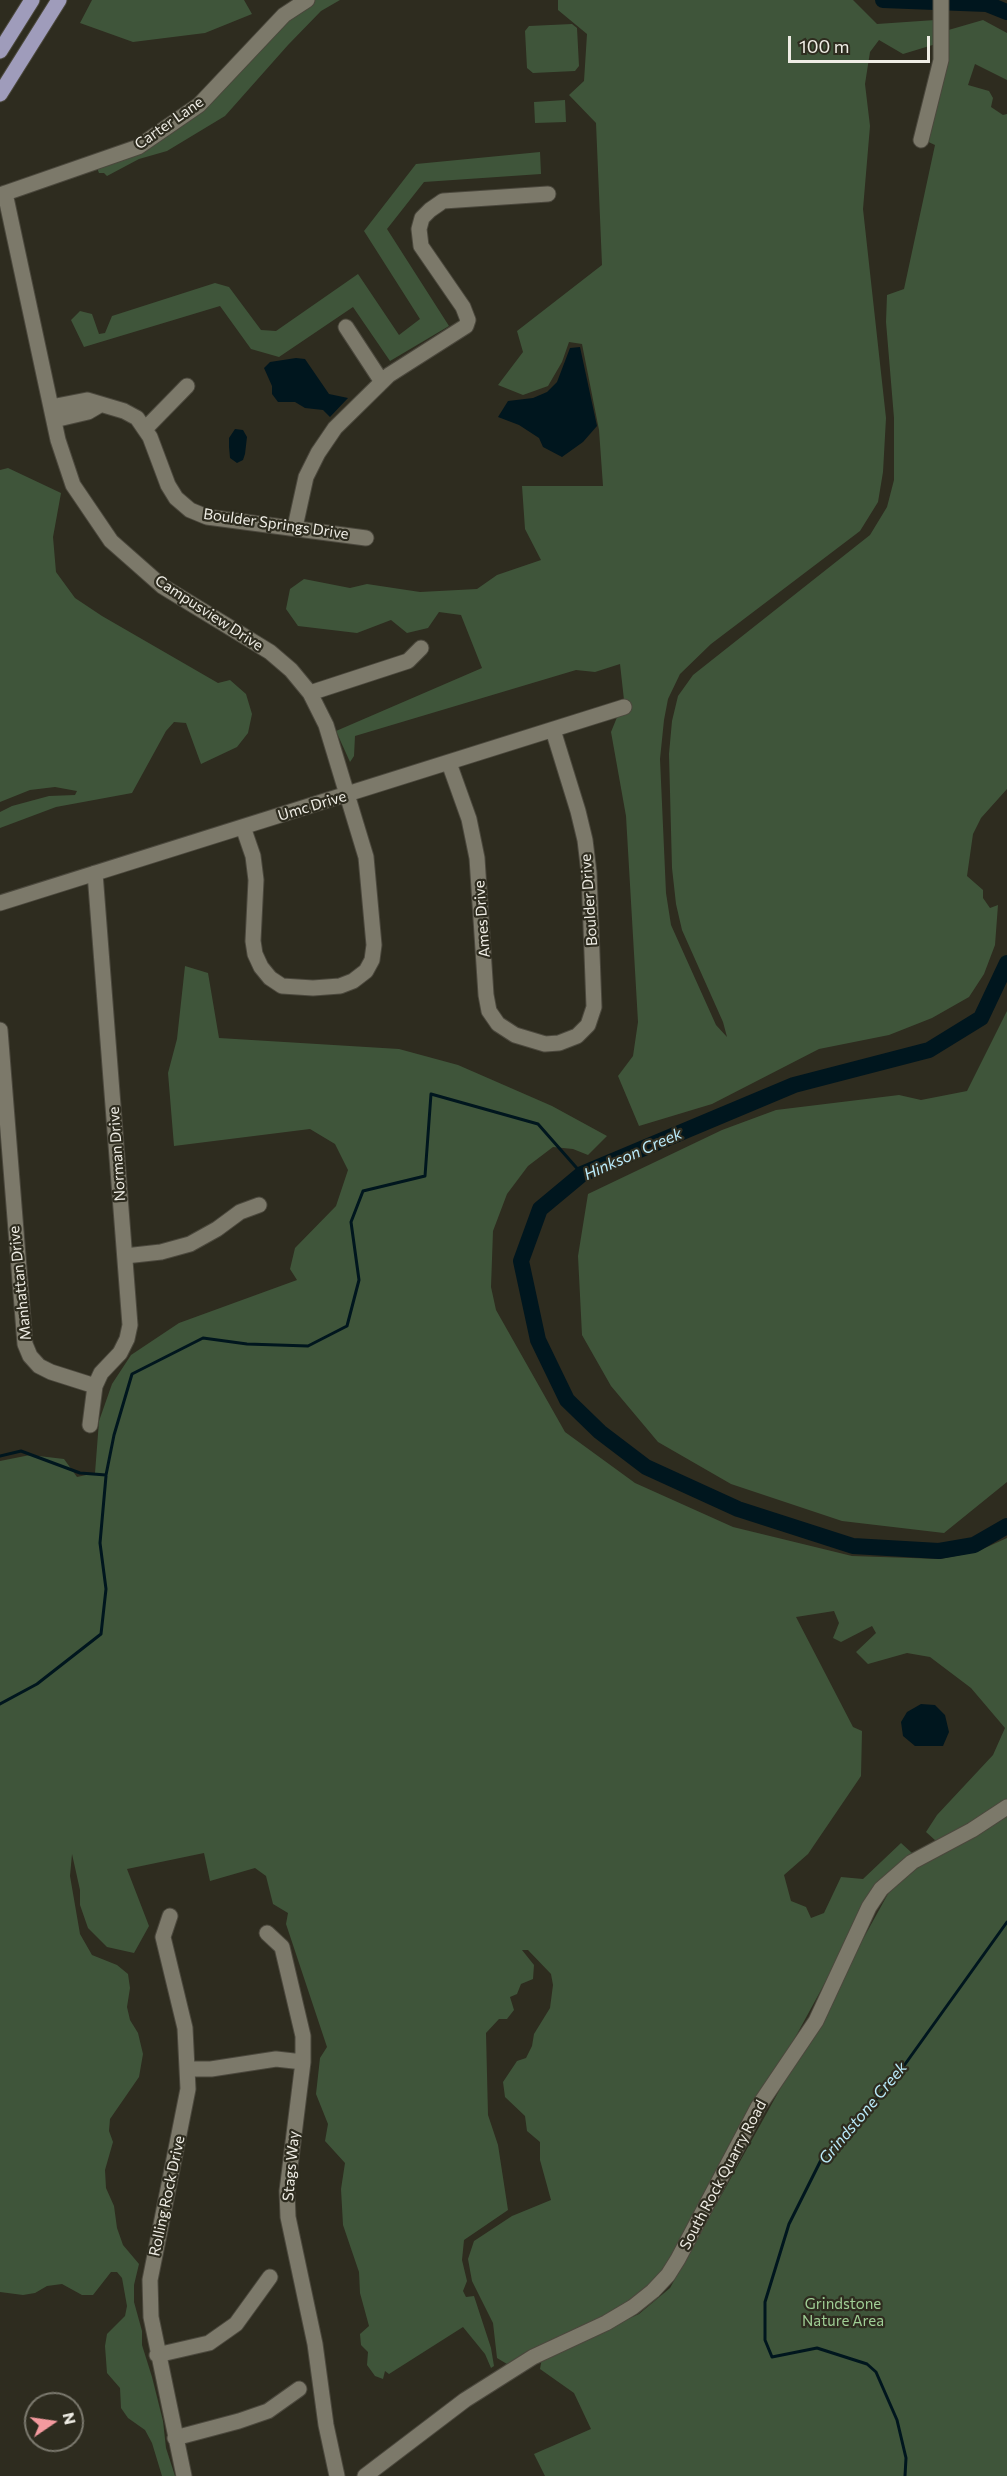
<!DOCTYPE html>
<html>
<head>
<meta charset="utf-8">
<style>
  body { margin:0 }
  #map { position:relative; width:1007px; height:2476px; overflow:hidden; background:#2e2c1f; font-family:Commissioner,sans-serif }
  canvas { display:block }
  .north { position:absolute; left:24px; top:2392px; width:60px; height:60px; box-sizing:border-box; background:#2e2c1f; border:2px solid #7b796e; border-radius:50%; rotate:77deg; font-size:16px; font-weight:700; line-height:24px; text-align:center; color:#efede5 }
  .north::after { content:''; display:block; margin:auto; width:21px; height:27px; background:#f49a9f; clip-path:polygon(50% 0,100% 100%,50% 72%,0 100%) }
  .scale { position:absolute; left:788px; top:36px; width:142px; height:27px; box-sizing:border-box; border:3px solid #efede5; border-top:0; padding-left:8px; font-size:18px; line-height:21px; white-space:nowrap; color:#efede5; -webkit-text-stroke:4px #2e2c1f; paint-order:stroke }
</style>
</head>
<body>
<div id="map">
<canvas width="1007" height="2476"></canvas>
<div class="north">N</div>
<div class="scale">100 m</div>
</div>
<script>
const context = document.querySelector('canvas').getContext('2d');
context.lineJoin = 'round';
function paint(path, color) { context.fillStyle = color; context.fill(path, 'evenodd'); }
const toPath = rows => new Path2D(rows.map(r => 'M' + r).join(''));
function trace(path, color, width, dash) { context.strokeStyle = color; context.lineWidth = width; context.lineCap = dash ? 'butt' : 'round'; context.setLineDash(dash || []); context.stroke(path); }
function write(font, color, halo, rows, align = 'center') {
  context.font = font + ' Commissioner,sans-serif'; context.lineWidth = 4.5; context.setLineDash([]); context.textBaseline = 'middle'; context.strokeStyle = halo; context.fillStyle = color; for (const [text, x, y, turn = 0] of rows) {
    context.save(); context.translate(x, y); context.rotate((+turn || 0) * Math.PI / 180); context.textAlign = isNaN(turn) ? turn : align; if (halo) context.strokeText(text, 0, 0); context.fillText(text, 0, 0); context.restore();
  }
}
const green = toPath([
  [92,0,244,0,252,14,205,33,133,42,80,23],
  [313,0,340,0,321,11,288,45,225,116,167,151,139,159,107,176,104,173,99,173,97,168,143,152,284,21],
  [558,0,853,0,877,24,935,20,936,44,903,54,879,40,870,52,865,84,870,126,863,209,886,418,883,472,878,502,860,531,711,644,680,674,668,699,664,720,660,759,666,893,671,925,716,1025,727,1037,723,1022,682,930,676,904,672,868,669,754,672,721,678,696,693,675,870,535,887,507,894,480,894,418,886,322,887,295,904,289,935,145,924,140,945,31,983,20,1007,33,1007,80,975,64,968,85,989,91,993,98,991,107,1003,115,1007,114,1007,789,981,818,973,834,967,876,983,890,983,898,990,908,998,905,995,945,984,974,969,997,932,1018,889,1035,819,1049,712,1104,639,1126,618,1076,633,1056,638,1022,626,816,611,732,624,700,620,664,595,672,576,670,355,736,354,756,350,762,336,731,482,668,461,615,439,612,428,628,407,633,391,620,357,633,298,626,286,609,290,589,304,579,350,588,367,584,420,592,477,589,497,575,541,560,525,529,522,486,603,486,599,430,582,344,569,342,562,362,548,386,523,395,498,385,523,352,517,331,602,265,596,123,569,95,584,81,587,34,558,10],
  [572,24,577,28,579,66,575,71,533,73,527,68,525,31,529,26],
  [565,100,566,122,535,123,534,102],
  [540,152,541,174,424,182,387,229,449,326,390,361,353,307,279,357,251,349,220,306,84,347,71,320,80,311,92,314,99,334,105,333,112,316,215,283,229,287,261,330,276,331,358,274,399,335,420,319,364,231,416,164],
  [8,468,61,493,53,537,56,572,75,598,102,616,218,683,230,680,246,694,252,714,248,733,237,747,201,764,186,723,174,722,166,731,132,793,56,807,0,828,0,812,12,806,49,796,75,795,77,791,55,787,30,790,0,802,0,470],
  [185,966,208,973,219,1038,399,1049,458,1065,552,1106,607,1136,588,1155,573,1149,553,1147,528,1166,507,1194,493,1231,491,1287,496,1310,565,1432,635,1483,733,1527,852,1556,940,1559,976,1552,1007,1538,1007,1799,946,1841,936,1841,926,1832,937,1815,993,1755,1005,1728,971,1688,930,1657,907,1653,868,1664,856,1652,876,1633,872,1626,841,1642,833,1638,839,1623,834,1611,796,1617,853,1727,862,1731,861,1776,808,1854,784,1875,791,1901,806,1907,811,1918,824,1913,841,1877,863,1879,901,1843,912,1853,880,1882,666,2274,631,2305,529,2350,507,2364,497,2358,493,2323,472,2281,468,2259,474,2241,512,2216,551,2200,540,2160,540,2142,527,2131,525,2116,505,2097,503,2082,517,2061,526,2058,532,2046,534,2034,550,2008,553,1985,551,1974,528,1950,522,1950,534,1965,533,1979,521,1984,517,1994,510,1997,514,2010,507,2019,499,2019,486,2033,488,2115,498,2145,508,2210,464,2240,462,2260,467,2281,463,2291,466,2297,474,2296,491,2348,494,2366,491,2368,485,2354,463,2327,389,2374,385,2371,383,2379,375,2376,367,2365,368,2352,361,2345,360,2334,369,2326,360,2293,359,2272,343,2225,341,2189,345,2163,325,2141,328,2124,316,2094,320,2058,327,2047,286,1924,288,1913,273,1904,266,1876,255,1868,210,1881,204,1853,127,1869,149,1926,134,1953,107,1947,88,1928,80,1905,80,1890,72,1854,70,1876,80,1934,92,1955,117,1965,128,1974,130,1988,127,2007,130,2020,138,2033,143,2054,139,2077,110,2119,109,2131,113,2142,105,2170,106,2188,114,2206,117,2228,123,2245,139,2264,134,2285,134,2302,142,2331,142,2345,152,2377,163,2421,166,2448,175,2476,162,2476,152,2443,145,2430,128,2418,121,2408,120,2388,107,2373,105,2346,107,2334,125,2316,127,2306,122,2278,117,2272,111,2272,93,2295,82,2295,62,2284,47,2286,35,2293,23,2295,0,2292,0,1461,30,1455,64,1459,77,1477,95,1473,99,1421,112,1384,131,1355,179,1323,297,1280,290,1269,295,1248,336,1206,348,1170,335,1144,310,1129,174,1146,168,1073,177,1039],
  [1007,1011,1007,1482,944,1533,842,1521,731,1484,658,1442,611,1386,582,1335,578,1256,588,1194,722,1130,776,1110,899,1095,921,1100,967,1091],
  [1007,1803,1007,2476,545,2476,534,2454,591,2429,574,2393,540,2369,542,2358,639,2314,670,2288,889,1892,935,1853]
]);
const water = toPath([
  [580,347,597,426,583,442,562,457,543,447,539,438,519,425,498,417,508,401,533,398,547,392,557,382,570,348],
  [296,358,305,359,329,394,348,398,330,417,323,410,305,408,295,402,278,402,272,394,272,386,264,368,270,362],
  [235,429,243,430,247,437,245,454,243,460,237,463,230,458,229,447,229,438],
  [921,1704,935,1705,945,1715,949,1732,943,1746,915,1746,903,1736,901,1722,907,1712]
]);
const stream = toPath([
  [0,1456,21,1451,80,1473,106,1475,114,1435,132,1374,203,1338,247,1344,308,1346,347,1326,359,1280,351,1222,363,1191,425,1176,431,1094,538,1124,582,1174],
  [0,1704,37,1684,101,1634,106,1589,100,1543,106,1476],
  [905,2476,906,2458,897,2420,876,2372,867,2364,817,2348,772,2357,765,2340,765,2302,789,2224,823,2156,893,2081,1007,1922]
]);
const river = toPath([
  [883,0,987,4,1007,12],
  [1007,963,981,1018,929,1050,794,1085,582,1174,540,1209,521,1261,538,1340,567,1400,600,1432,646,1467,738,1509,853,1546,939,1551,974,1545,1007,1526]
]);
const minor = toPath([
  [921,140,941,60,941,0],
  [5,193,58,440,73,485,111,541,162,586,270,652,291,670,310,693,326,725,366,857,374,945,372,960,366,971,353,981,340,986,313,988,282,986,270,978,261,967,255,954,253,941,256,880,253,856,243,827],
  [0,195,138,147,199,105,284,15,307,0],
  [346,327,382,382],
  [51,407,87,400,124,411,137,418,150,437,168,485,176,498,190,510,207,517,366,538],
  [54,420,88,412,100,405],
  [145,429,187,386],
  [295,527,306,477,318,453,335,428,389,375,466,326,468,320,463,307,421,246,419,229,422,218,430,210,443,201,548,194],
  [310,693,408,661,421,648],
  [449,763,469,819,477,858,486,995,489,1011,498,1024,515,1035,545,1044,559,1043,577,1036,588,1025,594,1007,589,873,585,840,578,811,553,730],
  [0,903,624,707],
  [0,1030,25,1344,30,1356,39,1366,51,1372,95,1386],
  [125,1256,161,1252,190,1244,217,1229,240,1212,259,1205],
  [90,1425,95,1386,101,1373,120,1353,127,1339,130,1325,95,873],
  [170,1916,163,1937,185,2028,188,2089,150,2280,151,2317,184,2476],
  [267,1933,282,1947,303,2036,303,2062,287,2191,288,2217,315,2344,326,2425,337,2476],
  [188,2069,211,2069,276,2059,303,2062],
  [157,2355,209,2343,236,2324,270,2277],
  [175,2438,239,2421,268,2411,299,2389],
  [365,2476,465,2400,533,2357,606,2323,633,2307,653,2291,668,2275,678,2259,758,2107,816,2021,869,1907,881,1889,912,1862,972,1830,1007,1807]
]);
const major = toPath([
  [0,51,32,0],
  [0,94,59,0]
]);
const streetNames = [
  ["Carter Lane",169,123,-35],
  ["Boulder Springs Drive",276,524,8],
  ["Campusview Drive",209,613,33],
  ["Umc Drive",312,806,-17],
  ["Boulder Drive",589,900,-94],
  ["Ames Drive",482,919,-94],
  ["Norman Drive",117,1154,-94],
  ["Manhattan Drive",20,1283,-96],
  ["Stags Way",291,2166,-85],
  ["South Rock Quarry Road",723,2175,-62],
  ["Rolling Rock Drive",167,2196,-78]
];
const parkNames = [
  ["Grindstone",843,2304],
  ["Nature Area",843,2321]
];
const waterNames = [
  ["Hinkson Creek",633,1154,-24],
  ["Grindstone Creek",863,2113,-50]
];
paint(green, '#3f553a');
paint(water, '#00161e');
trace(stream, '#00161e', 3);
trace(river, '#00161e', 16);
trace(minor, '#4b483d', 17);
trace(major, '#4b483d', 17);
trace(minor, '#7c796a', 15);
trace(major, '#9f9cbb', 15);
write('15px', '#efede5', '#2e2c1f', streetNames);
write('15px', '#a0ce95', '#2e2c1f', parkNames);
write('italic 16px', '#baebfb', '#2e2c1f', waterNames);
</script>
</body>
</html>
